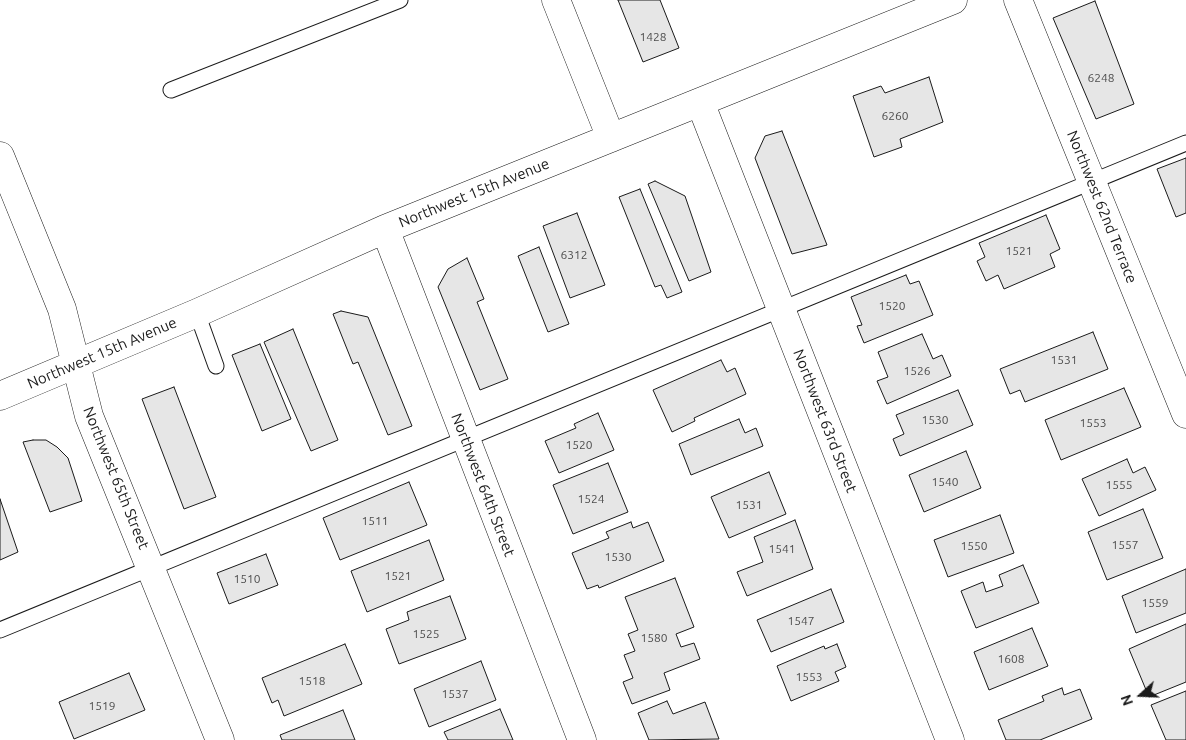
<!DOCTYPE html>
<html>
<head>
<meta charset="utf-8">
<style>
  body { margin:0 }
  #map { position:relative; width:1186px; height:740px; overflow:hidden; background:#fff; font-family:Ubuntu,sans-serif }
  canvas { display:block }
  .north { position:absolute; left:1116px; top:670px; width:50px; height:50px; -webkit-text-stroke:4px #fff; paint-order:stroke; rotate:250deg; font-size:14px; font-weight:700; line-height:20px; text-align:center; color:#1a1a1a }
  .north::after { content:''; display:block; margin:auto; width:18px; height:22px; background:#1a1a1a; clip-path:polygon(50% 0,100% 100%,50% 72%,0 100%) }
</style>
</head>
<body>
<div id="map">
<canvas width="1186" height="740"></canvas>
<div class="north">N</div>
</div>
<script>
const context = document.querySelector('canvas').getContext('2d');
context.lineJoin = 'round';
function paint(path, color) { context.fillStyle = color; context.fill(path, 'evenodd'); }
const toPath = rows => new Path2D(rows.map(r => 'M' + r).join(''));
function trace(path, color, width, dash) { context.strokeStyle = color; context.lineWidth = width; context.lineCap = dash ? 'butt' : 'round'; context.setLineDash(dash || []); context.stroke(path); }
function write(font, color, halo, rows, align = 'center') {
  context.font = font + ' Ubuntu,sans-serif'; context.lineWidth = 4; context.setLineDash([]); context.textBaseline = 'middle'; context.strokeStyle = halo; context.fillStyle = color; for (const [text, x, y, turn = 0] of rows) {
    context.save(); context.translate(x, y); context.rotate((+turn || 0) * Math.PI / 180); context.textAlign = isNaN(turn) ? turn : align; if (halo) context.strokeText(text, 0, 0); context.fillText(text, 0, 0); context.restore();
  }
}
const building = toPath([
  [618,0,660,0,679,48,643,62,618,0],
  [1095,1,1134,104,1096,119,1053,18,1095,1],
  [929,77,943,122,900,139,902,147,874,157,853,96,881,86,885,93,929,77],
  [782,131,827,245,792,254,755,158,765,136,782,131],
  [1186,158,1186,213,1176,217,1157,169,1186,158],
  [655,181,685,196,711,272,689,281,648,184,655,181],
  [640,189,682,292,667,298,661,285,655,287,619,197,640,189],
  [577,213,605,285,570,298,543,226,577,213],
  [1046,215,1060,249,1050,254,1055,267,1004,289,998,275,986,281,977,261,985,257,979,243,1046,215],
  [539,247,569,324,548,332,518,256,539,247],
  [467,258,484,299,477,302,508,379,480,390,438,287,448,269,467,258],
  [906,275,910,284,919,281,933,315,864,343,857,326,862,325,851,297,906,275],
  [341,311,368,317,412,426,388,435,358,362,353,364,333,314,341,311],
  [293,329,338,440,311,451,264,342,293,329],
  [1093,332,1108,369,1025,402,1020,390,1010,394,1000,369,1093,332],
  [922,334,933,359,942,355,951,376,887,404,877,381,888,377,878,352,922,334],
  [260,344,291,419,262,431,232,355,260,344],
  [721,360,727,372,735,368,746,394,694,418,695,421,672,432,653,390,721,360],
  [174,387,216,497,184,509,142,399,174,387],
  [1124,388,1141,427,1061,460,1045,420,1124,388],
  [958,390,973,425,900,456,893,439,904,434,896,415,958,390],
  [598,413,614,450,559,473,545,441,576,428,574,424,598,413],
  [739,419,745,433,756,428,763,446,691,475,679,444,739,419],
  [33,440,46,440,57,447,68,458,82,501,50,512,23,442,33,440],
  [966,451,981,488,924,512,909,475,966,451],
  [1127,459,1133,473,1145,467,1156,490,1099,516,1082,479,1127,459],
  [608,463,628,512,573,534,553,485,608,463],
  [769,472,786,514,729,538,711,497,769,472],
  [409,482,427,525,340,560,323,518,409,482],
  [0,499,18,552,0,560,0,499],
  [1143,509,1163,558,1107,580,1088,532,1143,509],
  [1000,515,1014,553,948,577,934,540,1000,515],
  [795,520,813,569,747,596,737,572,763,562,754,537,795,520],
  [631,522,633,528,648,522,664,561,599,588,598,585,587,589,572,553,609,538,606,532,631,522],
  [429,540,444,580,367,612,351,571,429,540],
  [266,554,278,585,229,604,217,573,266,554],
  [1023,565,1039,603,976,628,961,591,983,582,986,592,1003,586,999,575,1023,565],
  [1186,569,1186,613,1136,633,1122,596,1186,569],
  [675,578,694,627,676,634,681,647,694,643,700,659,664,673,670,690,632,704,623,682,633,678,624,655,635,651,628,634,638,630,625,597,675,578],
  [831,589,844,622,771,652,757,620,831,589],
  [450,596,466,639,399,664,386,629,409,620,407,612,450,596],
  [1186,624,1186,682,1149,697,1129,649,1186,624],
  [1032,628,1048,666,989,690,974,652,1032,628],
  [345,644,362,684,284,716,278,700,272,703,262,678,345,644],
  [837,644,846,667,835,672,839,681,791,701,777,666,824,646,825,649,837,644],
  [481,661,496,700,429,727,414,689,481,661],
  [129,673,145,710,74,739,59,702,129,673],
  [1062,688,1064,695,1080,689,1092,719,1040,740,1006,740,998,720,1044,701,1042,696,1062,688],
  [1186,691,1186,740,1166,740,1151,705,1186,691],
  [667,701,673,714,705,702,719,739,649,740,638,713,667,701],
  [500,709,513,740,448,740,444,732,500,709],
  [343,710,355,740,282,740,280,735,343,710]
]);
const lane = toPath([
  [171,90,400,0],
  [197,313,216,366],
  [0,630,1186,143]
]);
const street = toPath([
  [556,0,611,138],
  [1018,0,1186,414],
  [700,102,950,740],
  [0,156,62,309,89,416,220,740],
  [385,229,582,740],
  [0,396,197,313,385,229,953,0]
]);
const numberNames = [
  ["1428",653,37],
  ["6248",1101,78],
  ["6260",895,116],
  ["1521",1019,251],
  ["6312",574,255],
  ["1520",892,306],
  ["1531",1064,360],
  ["1526",917,371],
  ["1530",935,420],
  ["1553",1093,423],
  ["1520",579,445],
  ["1540",945,482],
  ["1555",1119,485],
  ["1524",591,499],
  ["1531",749,505],
  ["1511",375,521],
  ["1557",1125,545],
  ["1550",974,546],
  ["1541",782,549],
  ["1530",618,557],
  ["1521",398,576],
  ["1510",247,579],
  ["1559",1155,603],
  ["1547",801,621],
  ["1525",426,634],
  ["1580",654,638],
  ["1608",1011,659],
  ["1553",809,677],
  ["1518",312,681],
  ["1537",455,694],
  ["1519",102,706]
];
const streetNames = [
  ["Northwest 15th Avenue",474,193,-22],
  ["Northwest 62nd Terrace",1102,207,68],
  ["Northwest 15th Avenue",102,353,-23],
  ["Northwest 63rd Street",825,421,69],
  ["Northwest 65th Street",116,478,68],
  ["Northwest 64th Street",483,485,69]
];
paint(building, '#e6e6e6');
trace(building, '#1a1a1a', 1);
trace(lane, '#1a1a1a', 17);
trace(street, '#1a1a1a', 29);
trace(lane, '#fff', 15);
trace(street, '#fff', 28);
write('12px', '#4d4d4d', null, numberNames);
write('15px', '#1a1a1a', '#fff', streetNames);
</script>
</body>
</html>
